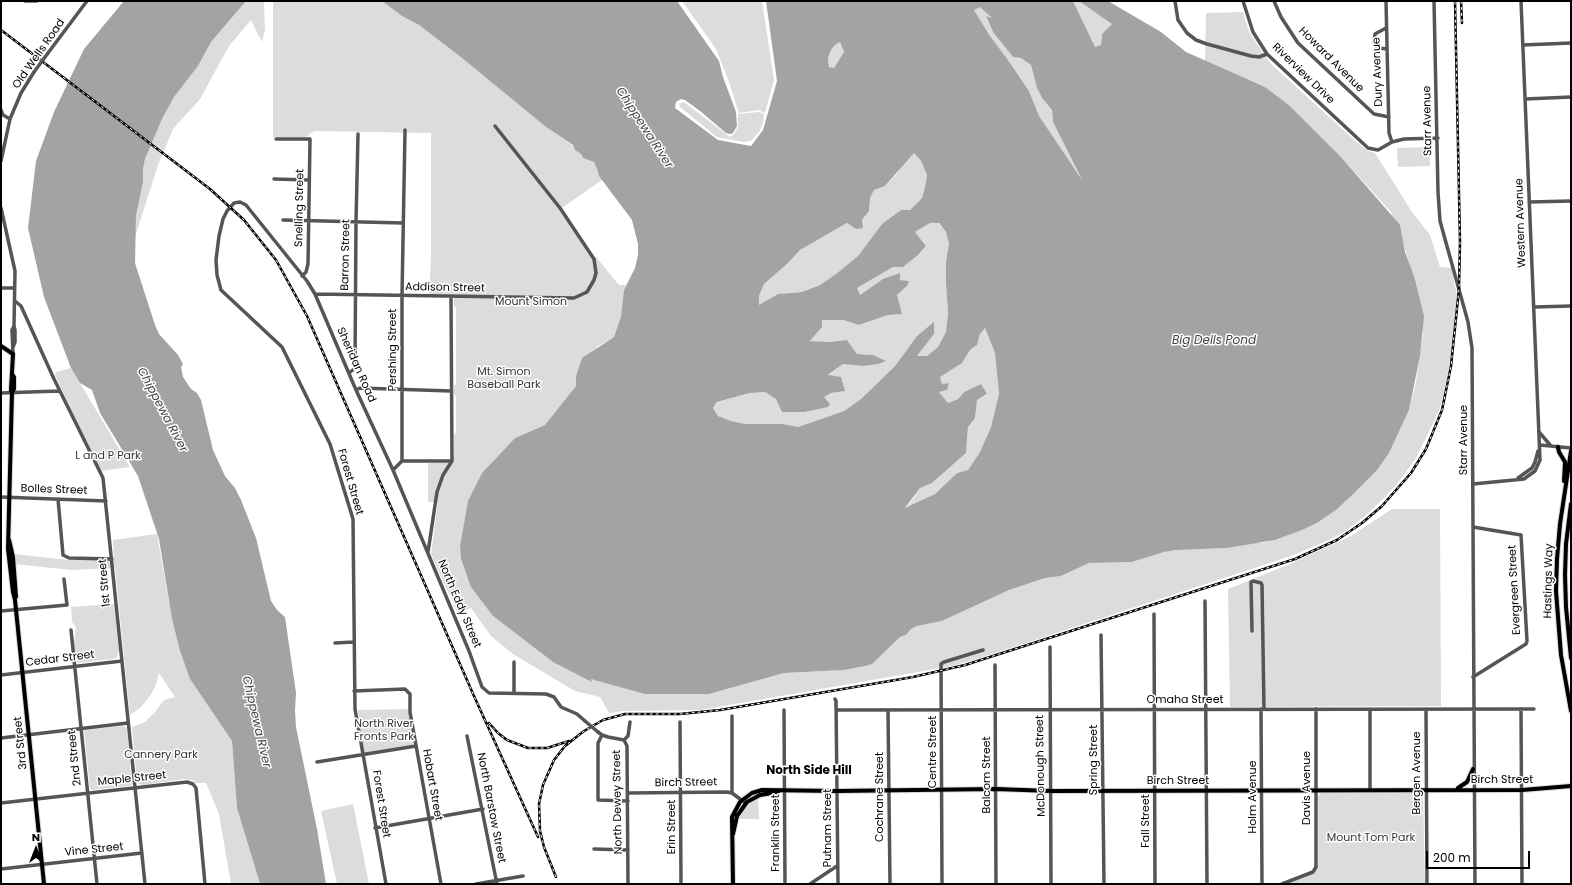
<!DOCTYPE html>
<html>
<head>
<meta charset="utf-8">
<style>
  body { margin:0 }
  #map { position:relative; width:1572px; height:885px; overflow:hidden; background:#fff; font-family:Poppins,sans-serif }
  canvas { display:block }
  .frame { position:absolute; inset:0; border:2px solid #000; pointer-events:none }
  .north { position:absolute; left:16px; top:829px; width:40px; height:40px; -webkit-text-stroke:3px #fff; paint-order:stroke; rotate:0deg; font-size:11px; font-weight:700; line-height:16px; text-align:center; color:#000 }
  .north::after { content:''; display:block; margin:auto; width:14px; height:18px; background:#000; clip-path:polygon(50% 0,100% 100%,50% 72%,0 100%) }
  .scale { position:absolute; left:1426px; top:851px; width:104px; height:18px; box-sizing:border-box; border:2px solid #000; border-top:0; padding-left:5px; font-size:12px; line-height:14px; white-space:nowrap; color:#000; -webkit-text-stroke:3px #fff; paint-order:stroke }
</style>
</head>
<body>
<div id="map">
<canvas width="1572" height="885"></canvas>
<div class="frame"></div>
<div class="north">N</div>
<div class="scale">200 m</div>
</div>
<script>
const context = document.querySelector('canvas').getContext('2d');
context.lineJoin = 'round';
function paint(path, color) { context.fillStyle = color; context.fill(path, 'evenodd'); }
const toPath = rows => new Path2D(rows.map(r => 'M' + r).join(''));
function trace(path, color, width, dash) { context.strokeStyle = color; context.lineWidth = width; context.lineCap = dash ? 'butt' : 'round'; context.setLineDash(dash || []); context.stroke(path); }
function write(font, color, halo, rows, align = 'center') {
  context.font = font + ' Poppins,sans-serif'; context.lineWidth = 3; context.setLineDash([]); context.textBaseline = 'middle'; context.strokeStyle = halo; context.fillStyle = color; for (const [text, x, y, turn = 0] of rows) {
    context.save(); context.translate(x, y); context.rotate((+turn || 0) * Math.PI / 180); context.textAlign = isNaN(turn) ? turn : align; if (halo) context.strokeText(text, 0, 0); context.fillText(text, 0, 0); context.restore();
  }
}
const green = toPath([
  [246,1,264,1,265,29,262,42,251,20,229,46,200,99,173,129,158,165,135,237,136,216,143,182,143,169,145,159,162,119,174,97,198,66,211,42],
  [273,1,382,1,402,16,419,25,462,58,546,127,573,146,575,150,581,154,583,158,594,162,597,169,599,176,602,180,559,210,593,259,596,257,619,285,626,285,624,290,623,310,620,323,614,337,598,346,580,364,576,376,576,386,549,421,545,425,515,438,482,473,468,502,460,546,461,559,465,571,493,616,553,662,592,681,591,679,709,694,784,673,844,670,865,666,877,659,900,637,906,635,911,629,917,626,942,621,1009,590,1045,578,1061,576,1089,563,1132,562,1164,552,1177,550,1227,548,1247,543,1262,543,1275,540,1302,530,1317,523,1336,510,1389,453,1409,410,1416,382,1423,334,1414,276,1410,266,1403,242,1391,212,1341,157,1291,107,1265,87,1205,61,1206,13,1243,12,1249,32,1271,64,1361,146,1368,151,1375,153,1412,212,1430,235,1440,267,1453,268,1454,282,1457,294,1451,358,1444,393,1439,411,1416,458,1397,484,1384,498,1365,516,1346,531,1325,542,1291,556,977,659,952,666,701,710,623,711,609,713,600,697,575,691,513,654,491,636,471,608,458,614,431,554,438,502,428,502,428,463,453,463,454,456,454,435,456,432,456,396,454,394,454,386,456,384,456,308,454,306,454,295,429,294,431,260,431,133,314,131,306,137,273,137],
  [682,1,762,1,774,80,765,113,759,110,739,113,728,79,716,49],
  [1073,1,1079,1,1113,24,1102,34,1101,45,1095,48],
  [980,6,993,19,986,17,993,32,1013,57,1021,58,1031,65,1037,88,1042,98,1052,110,1053,122,1083,183,1039,116,1029,91,1008,60,990,36,974,10],
  [840,42,844,52,834,68,829,67,828,58,831,50,835,45],
  [684,102,730,137,735,133,738,126,738,114,759,112,764,114,763,123,759,132,751,141,743,142,717,137,680,107,679,104],
  [1430,147,1430,166,1398,167,1397,148],
  [914,153,921,161,927,175,925,187,922,198,910,210,901,210,882,224,858,256,836,274,820,285,802,292,778,294,759,306,759,296,764,284,788,263,800,250,847,223,856,229,869,211,870,198,874,190,885,186,896,175,905,162],
  [930,223,938,223,946,232,949,244,946,261,946,283,948,313,946,332,938,347,927,356,917,356,934,334,934,323,917,336,895,366,861,399,844,411,798,427,783,424,745,424,731,421,718,416,713,408,718,402,750,393,765,392,776,399,824,397,831,393,845,391,828,376,843,364,862,366,873,355,857,354,847,340,829,342,810,341,822,327,822,320,843,320,859,325,888,315,901,314,897,295,907,286,908,281,900,280,860,295,857,288,893,267,903,267,917,256,926,246,915,232],
  [985,328,995,353,999,394,991,427,980,452,968,470,957,473,935,494,905,509,913,499,920,488,932,483,966,453,968,427,975,418,977,400,987,395,981,384,964,392,958,399,948,403,939,392,949,383,942,384,940,377,962,363,970,350,977,345,980,334],
  [71,368,130,467,100,471,55,375,56,372],
  [1392,509,1440,509,1441,706,1230,707,1228,589,1285,566,1351,536],
  [157,534,172,619,180,651,190,679,232,741,237,808,260,884,231,884,219,814,206,783,196,783,192,780,184,779,143,785,139,784,137,782,132,727,145,722,155,712,164,700,175,697,159,673,155,687,150,696,140,708,130,715,115,568,72,570,14,564,14,554,69,560,114,560,113,540],
  [114,604,119,650,117,657,114,659,78,663,76,661,74,643,76,627,72,622,71,607],
  [410,709,416,746,364,755,358,710],
  [123,726,126,727,127,730,132,785,129,786,92,790,90,789,84,730],
  [1321,792,1423,792,1425,884,1287,884,1314,872,1318,866,1318,797],
  [758,797,759,819,737,819,747,804],
  [353,804,369,884,337,884,321,811]
]);
const water = toPath([
  [124,1,246,1,211,42,198,66,174,97,162,119,145,159,143,169,143,182,136,216,135,263,155,325,159,334,178,355,183,364,181,367,183,377,191,389,197,393,201,400,213,450,225,476,235,488,241,500,256,538,271,601,277,610,285,617,296,693,295,711,296,727,317,829,326,884,260,884,237,808,232,741,190,679,180,651,172,619,159,539,138,476,100,413,92,390,80,383,71,368,44,297,28,228,36,161,54,112,84,49],
  [382,1,677,1,719,61,723,77,736,112,737,126,733,133,730,134,726,133,700,111,685,100,681,99,676,102,675,108,718,140,751,146,763,130,777,81,766,1,1073,1,1095,47,1101,45,1102,34,1112,24,1079,1,1108,1,1161,32,1186,52,1265,87,1281,99,1291,107,1341,157,1400,225,1405,252,1414,276,1424,316,1420,356,1409,410,1389,453,1377,470,1351,496,1336,510,1317,523,1302,530,1275,540,1227,548,1177,550,1164,552,1132,562,1089,563,1061,576,1045,578,1009,590,942,621,917,626,911,629,906,635,900,637,872,664,865,666,844,670,784,673,709,694,645,694,591,679,592,682,553,662,493,616,471,587,461,559,460,546,468,501,482,473,515,438,545,425,576,386,576,376,582,358,614,337,621,317,624,290,635,268,638,255,638,244,632,220,599,176,597,169,594,162,583,158,581,154,575,150,573,145,546,127,462,58,419,25,402,16],
  [980,7,992,18,986,16,993,32,1013,57,1021,58,1031,65,1037,88,1042,98,1052,110,1053,122,1082,180,1039,116,1029,91,1008,60,990,36,974,10],
  [840,42,844,52,834,68,829,67,828,58,831,50,835,45],
  [914,153,921,161,927,175,925,187,922,198,910,210,901,210,882,224,858,256,836,274,820,285,802,292,778,294,759,305,759,296,764,284,788,263,800,250,847,223,856,229,863,228,862,220,869,211,870,198,874,190,885,186],
  [930,223,939,223,946,232,949,244,946,261,946,283,948,313,946,332,938,347,927,356,917,356,934,334,934,322,917,336,895,366,861,399,844,411,798,427,783,424,745,424,731,421,718,416,713,408,717,402,750,393,765,392,776,399,782,412,804,412,828,407,830,404,824,397,831,393,845,391,841,377,828,375,843,364,862,366,878,364,886,361,873,355,857,354,847,340,829,342,810,341,822,327,822,320,843,320,859,325,888,315,902,314,897,295,907,286,909,281,900,280,900,273,883,279,860,295,857,288,893,267,903,267,917,256,926,246,915,232],
  [985,328,995,353,999,394,991,427,980,452,968,470,957,473,935,494,905,508,920,488,932,483,966,453,968,427,975,418,977,400,987,394,981,384,964,392,958,399,948,403,939,392,947,390,949,383,942,384,940,377,962,363,970,350,977,345,980,334]
]);
const minor = toPath([
  [25,1,37,1],
  [1175,1,1178,20,1187,33,1196,40,1207,44,1251,56,1259,57,1267,54],
  [1243,1,1253,32,1267,54,1368,148,1378,150,1392,142,1404,139,1438,138],
  [1274,1,1281,17,1298,43,1374,114,1389,117],
  [1386,1,1389,133,1392,142],
  [1434,1,1438,192,1440,221,1468,322,1472,348,1475,884],
  [1386,28,1375,34,1374,42,1376,46,1379,48,1387,49],
  [1523,45,1571,43],
  [48,53,87,1],
  [1525,99,1571,97],
  [1,110,3,115,10,119],
  [276,139,310,139,308,264,306,272,302,276],
  [1,161,10,119,21,93,34,72],
  [274,179,309,180],
  [1529,202,1571,201],
  [1,208,15,271,14,326,15,330,15,342,13,347],
  [283,220,403,223],
  [1,288,14,288],
  [315,294,574,298,587,292,594,280,596,273,594,259,560,208,495,126],
  [15,301,21,306,54,379,103,478,145,884],
  [1534,307,1571,306],
  [13,354,12,330,14,326],
  [349,373,354,369,355,367,356,222,358,134],
  [356,390,360,388,451,391],
  [1,393,59,391],
  [1539,432,1551,446],
  [1540,445,1571,448],
  [402,461,452,461],
  [393,470,402,461,402,296,405,130],
  [1518,478,1532,468,1535,462,1538,451],
  [1473,484,1524,479,1535,471,1540,460,1521,1],
  [1,497,106,501],
  [58,499,63,555,69,558,112,559],
  [1473,527,1521,535,1527,641,1526,644,1473,677],
  [428,552,437,492,443,475,452,461,451,297],
  [1205,601,1207,884],
  [1,611,67,605,64,579],
  [1154,614,1155,884],
  [71,630,97,884],
  [1252,631,1251,582,1253,581,1261,583,1262,585,1264,709],
  [1101,635,1104,884],
  [335,643,354,642],
  [1050,647,1051,884],
  [995,665,996,884],
  [1,675,122,661],
  [354,691,405,689,410,694,410,712,441,884],
  [514,693,514,662],
  [835,699,836,701,838,884],
  [1261,709,1262,884],
  [1426,709,1427,884],
  [1521,709,1522,884],
  [784,710,785,884],
  [836,710,1534,709],
  [888,710,890,884],
  [732,716,732,793],
  [680,722,681,884],
  [598,732,602,735,608,737,624,740],
  [602,735,598,743,598,800,628,801],
  [467,736,497,884],
  [1,738,128,723],
  [624,740,627,746,628,884],
  [624,740,628,736,630,722],
  [317,762,416,746],
  [1370,789,1370,709],
  [628,793,727,792,732,793,744,802],
  [1,803,187,782,193,784,196,788,205,884],
  [375,828,483,809],
  [594,849,628,850],
  [1,869,142,853],
  [386,884,355,709,353,519,330,444,282,347,221,290,217,275,216,260,219,236,223,219,227,211,234,203,240,202,246,205,307,281,315,294,356,390,393,470,469,651,482,687,489,693,546,694,554,697,561,707,577,714,585,721],
  [476,884,523,876],
  [810,884,837,866],
  [942,884,941,664,944,662,983,650],
  [1282,884,1313,872,1316,867,1316,709]
]);
const major = toPath([
  [1,346,13,354,11,390,12,392],
  [12,374,14,377,14,389,12,392,8,549,13,592,15,600,44,884],
  [1558,447,1559,452,1565,462,1564,481],
  [1571,451,1560,524,1557,559,1556,591,1561,655,1571,711],
  [1571,504,1566,544,1565,575,1566,607,1571,658],
  [9,540,13,557,16,597],
  [1458,788,1467,782,1473,769],
  [733,834,737,816,747,802,760,795,778,792],
  [733,884,732,817,740,802,752,793,762,790,837,791,996,789,1051,791,1522,790,1571,786]
]);
const rail = toPath([
  [1461,1,1462,23],
  [1,30,210,189,244,220,276,260,307,316,474,696,538,837],
  [489,723,498,733,507,740,528,748,547,748,569,741],
  [556,877,544,847,540,831,539,804,543,785,554,760,565,746,584,731,603,720,625,714,680,714,720,710,913,677,965,665,1295,559,1337,540,1362,523,1382,506,1411,473,1426,449,1442,410,1451,366,1459,289,1460,242,1455,1]
]);
const minorBridge = toPath([
  [34,72,48,53],
  [585,721,598,732]
]);
const streetNames = [
  ["Old Wells Road",39,54,-55],
  ["Howard Avenue",1331,60,45],
  ["Dury Avenue",1378,72,-92],
  ["Riverview Drive",1303,74,44],
  ["Starr Avenue",1428,121,-91],
  ["Snelling Street",300,208,-89],
  ["Western Avenue",1521,223,-92],
  ["Barron Street",346,255,-89],
  ["Addison Street",445,288,1],
  ["Pershing Street",393,350,-90],
  ["Sheridan Road",356,365,66],
  ["Starr Avenue",1464,440,-90],
  ["Forest Street",350,482,74],
  ["Bolles Street",54,490,2],
  ["Hastings Way",1549,581,-89],
  ["1st Street",105,583,-95],
  ["Evergreen Street",1515,590,-93],
  ["North Eddy Street",459,604,67],
  ["Cedar Street",60,659,-7],
  ["Omaha Street",1185,700],
  ["3rd Street",21,743,-96],
  ["Centre Street",933,752,-90],
  ["2nd Street",75,758,-96],
  ["Spring Street",1094,760,-90],
  ["McDonough Street",1041,766,-91],
  ["Bergen Avenue",1417,773,-90],
  ["Balcom Street",987,775,-90],
  ["Maple Street",132,779,-6],
  ["Birch Street",1502,780],
  ["Birch Street",1178,781],
  ["Birch Street",686,783,-1],
  ["Hobart Street",432,785,80],
  ["Davis Avenue",1307,788,-90],
  ["Cochrane Street",880,797,-90],
  ["Holm Avenue",1253,797,-90],
  ["North Dewey Street",618,802,-91],
  ["Forest Street",381,804,81],
  ["North Barstow Street",491,808,79],
  ["Fall Street",1146,821,-90],
  ["Erin Street",672,827,-90],
  ["Putnam Street",828,828,-90],
  ["Franklin Street",776,833,-90],
  ["Vine Street",94,850,-6]
];
const parkNames = [
  ["Mount Simon",531,302],
  ["Mt. Simon",504,372],
  ["Baseball Park",504,385],
  ["L and P Park",108,456],
  ["North River",384,724],
  ["Fronts Park",384,737],
  ["Cannery Park",161,755],
  ["Mount Tom Park",1371,838]
];
const waterNames = [
  ["Chippewa River",644,128,57],
  ["Big Dells Pond",1214,341],
  ["Chippewa River",162,410,62],
  ["Chippewa River",256,722,77]
];
const neighbourhoodNames = [
  ["North Side Hill",809,771]
];
paint(green, '#dcdcdc');
paint(water, '#a3a3a3');
trace(major, '#dbdbdb', 6);
trace(minor, '#555', 3.5);
trace(major, '#000', 4);
trace(rail, '#000', 2.5);
trace(rail, '#fff', 1, [3]);
trace(minorBridge, '#555', 3.5);
write('11px', '#000', '#fff', streetNames);
write('11px', '#333', '#fff', parkNames);
write('italic 12px', '#444', '#fff', waterNames);
write('bold 12px', '#000', '#fff', neighbourhoodNames);
</script>
</body>
</html>
